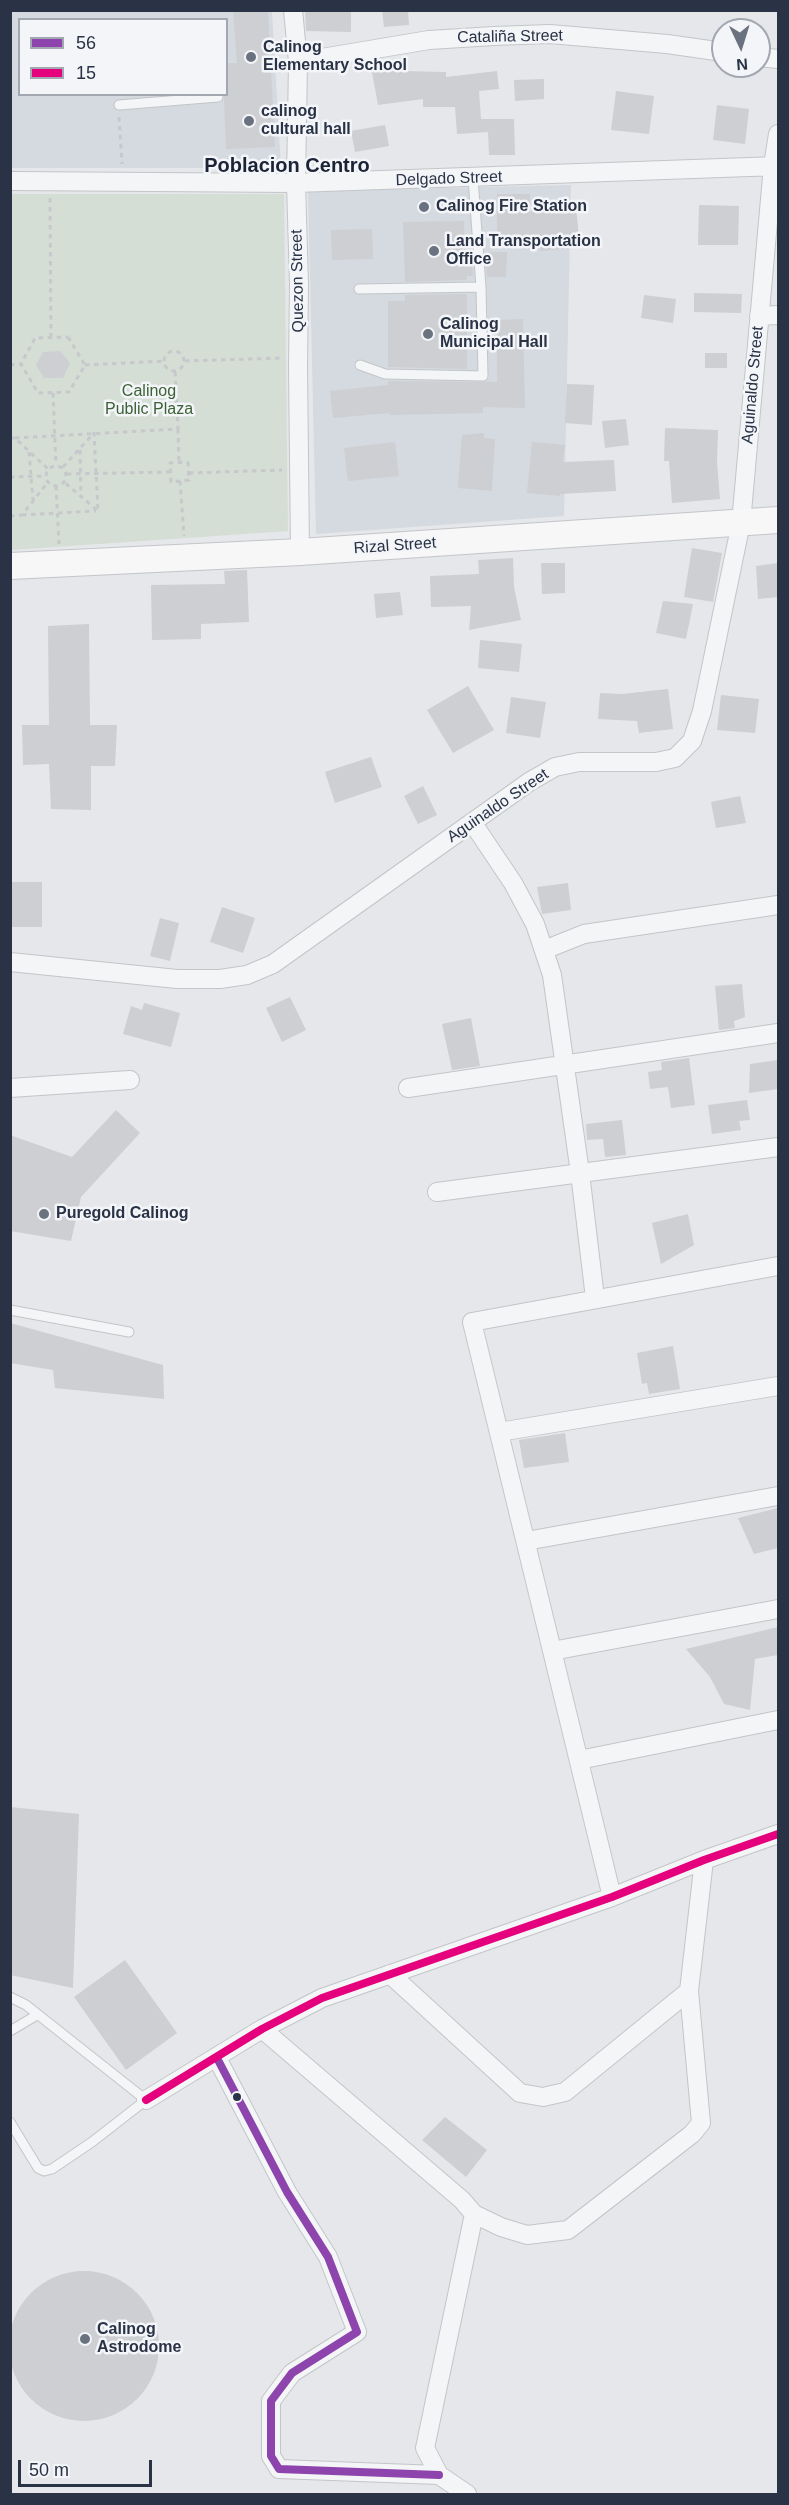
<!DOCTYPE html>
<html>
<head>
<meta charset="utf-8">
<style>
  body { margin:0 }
  #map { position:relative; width:789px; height:2505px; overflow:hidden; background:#e5e7ea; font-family:Helvetica,sans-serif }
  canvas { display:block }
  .frame { position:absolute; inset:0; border:12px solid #293345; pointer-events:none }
  .legend { position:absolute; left:18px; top:18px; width:210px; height:78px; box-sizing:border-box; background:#f3f5f9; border:2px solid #a2a7b1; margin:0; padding:8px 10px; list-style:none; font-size:18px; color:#293345 }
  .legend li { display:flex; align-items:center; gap:12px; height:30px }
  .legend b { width:30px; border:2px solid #a2a7b1 }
  .north { position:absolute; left:711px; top:18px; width:60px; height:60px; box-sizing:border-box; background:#f3f5f9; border:2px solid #a2a7b1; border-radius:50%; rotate:176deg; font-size:16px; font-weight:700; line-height:24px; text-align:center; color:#293345 }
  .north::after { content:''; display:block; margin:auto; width:21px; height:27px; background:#6b727f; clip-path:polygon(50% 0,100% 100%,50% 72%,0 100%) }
  .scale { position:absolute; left:18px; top:2460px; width:134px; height:27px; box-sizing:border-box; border:3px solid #293345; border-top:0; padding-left:8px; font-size:18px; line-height:21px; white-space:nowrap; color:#293345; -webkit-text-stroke:4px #f3f5f9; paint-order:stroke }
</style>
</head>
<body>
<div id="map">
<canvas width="789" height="2505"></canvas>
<div class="frame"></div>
<ul class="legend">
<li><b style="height:8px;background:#8e44ad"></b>56</li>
<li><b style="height:8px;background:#e5007d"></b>15</li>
</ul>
<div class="north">N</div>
<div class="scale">50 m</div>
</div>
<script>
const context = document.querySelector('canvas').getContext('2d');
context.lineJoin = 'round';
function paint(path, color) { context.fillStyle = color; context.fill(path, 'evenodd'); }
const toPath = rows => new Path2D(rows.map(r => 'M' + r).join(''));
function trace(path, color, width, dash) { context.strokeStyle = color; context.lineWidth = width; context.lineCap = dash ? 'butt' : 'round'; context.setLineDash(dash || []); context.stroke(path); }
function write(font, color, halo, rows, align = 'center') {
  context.font = font + ' Helvetica,sans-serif'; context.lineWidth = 5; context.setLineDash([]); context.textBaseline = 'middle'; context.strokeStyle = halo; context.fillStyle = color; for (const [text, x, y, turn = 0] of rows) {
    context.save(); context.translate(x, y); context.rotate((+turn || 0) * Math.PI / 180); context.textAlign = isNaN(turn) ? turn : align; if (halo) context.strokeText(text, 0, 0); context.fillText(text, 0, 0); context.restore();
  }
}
const built = toPath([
  [10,11,272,11,281,168,11,168],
  [20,20,226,20,226,94,20,94],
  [571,185,564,516,316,534,308,191]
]);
const green = toPath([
  [11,194,284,194,288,531,11,550]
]);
const building = toPath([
  [233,10,268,10,275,147,226,149,224,101,224,94,226,94,226,63,237,63],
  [305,10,351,10,351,32,306,31],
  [382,10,408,10,409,25,384,27],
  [402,67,403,71,446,72,446,77,497,71,499,89,479,91,481,119,514,119,515,155,489,155,488,132,457,134,455,107,423,107,423,99,378,105,372,72],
  [544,79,544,99,515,101,514,80],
  [616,91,654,96,649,134,611,130],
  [717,105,749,109,745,144,713,140],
  [385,125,389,146,355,152,351,131],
  [497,194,530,194,530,212,576,207,580,247,540,251,539,241,497,240],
  [699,205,739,206,738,245,698,245],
  [464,221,465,251,472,251,473,276,467,276,467,280,405,282,403,222],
  [372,229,373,259,332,260,331,230],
  [485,252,507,252,506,277,487,277],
  [694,293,742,294,741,313,694,312],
  [467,294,467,369,388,367,388,301,405,301,405,295],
  [644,295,676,299,673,323,641,318],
  [523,319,525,408,483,407,483,413,390,415,390,413,333,418,330,391,388,385,388,381,497,382,497,320],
  [60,351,70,363,63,378,44,378,36,365,43,352],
  [705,353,727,353,727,368,705,368],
  [567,384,594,385,592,425,565,423],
  [626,419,629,445,605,448,602,421],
  [665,428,718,430,717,462,720,499,672,503,669,461,664,461],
  [484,433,484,438,495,439,492,491,458,488,462,435],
  [395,442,399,476,348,481,344,448],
  [532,442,565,445,563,462,614,460,616,491,560,494,560,496,527,493],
  [692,548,722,553,713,602,684,597],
  [513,558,514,587,521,620,469,630,471,606,431,607,430,576,479,574,478,560],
  [541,563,565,563,565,593,542,594],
  [778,563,778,597,758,599,756,566],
  [247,570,249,622,201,624,201,639,152,640,151,585,225,584,224,571],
  [400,592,403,615,376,618,374,594],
  [663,601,693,604,686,639,656,633],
  [89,624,90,725,117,725,115,766,91,766,91,810,51,809,49,764,23,765,22,725,49,725,48,626],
  [480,640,522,644,519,672,478,668],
  [468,686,494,730,453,753,427,710],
  [668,689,673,729,639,733,637,721,598,719,600,693,622,694],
  [721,695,759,699,755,733,717,730],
  [511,697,546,702,540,738,506,733],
  [371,757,382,787,335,803,325,772],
  [423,786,437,815,418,824,404,796],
  [740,796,746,823,716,828,711,802],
  [10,882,42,882,42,927,10,927],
  [568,883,571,910,542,914,537,887],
  [222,907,255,918,243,953,210,942],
  [160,918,179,923,170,961,150,956],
  [742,984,745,1017,734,1021,735,1028,719,1030,715,986],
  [290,997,306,1030,282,1042,266,1008],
  [144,1003,180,1013,171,1047,123,1034,131,1006,142,1010],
  [471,1018,480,1066,452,1070,442,1024],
  [689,1058,695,1105,671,1108,668,1087,650,1089,648,1072,662,1070,661,1062],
  [778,1060,778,1089,749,1093,750,1064],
  [747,1100,750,1120,739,1121,741,1130,712,1134,708,1105],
  [116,1110,140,1133,81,1197,71,1241,10,1231,10,1135,72,1157],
  [622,1120,626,1155,605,1157,603,1139,587,1140,586,1124],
  [688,1214,694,1245,661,1264,652,1223],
  [10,1323,163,1365,164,1399,55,1388,53,1370,10,1363],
  [673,1346,680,1389,649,1394,647,1383,642,1384,637,1353],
  [565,1433,569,1462,524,1468,519,1440],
  [778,1508,778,1548,754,1554,738,1518],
  [778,1627,778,1655,755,1659,750,1710,724,1704,710,1677,686,1649],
  [10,1807,79,1814,73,1988,10,1975],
  [125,1960,177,2033,126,2070,74,1997],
  [445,2117,487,2150,466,2177,422,2140],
  '9 2346a75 75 0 1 1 150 0a75 75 0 1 1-150 0Z'
]);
const path = toPath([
  [119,117,122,164],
  [50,198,51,337],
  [68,337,85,365,69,392,38,393,21,364,35,338,68,337],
  '164 361a10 10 0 1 1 20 0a10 10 0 1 1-20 0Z',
  [185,361,282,358],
  [10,365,21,364],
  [85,365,165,361],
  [53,393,56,465],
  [178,429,179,463],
  [10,438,15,438,48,469],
  [15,438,178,429,175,370],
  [80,450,81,496],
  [29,452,33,500],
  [188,462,189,480,171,482,170,463,188,462],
  '46 476a10 10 0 1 1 20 0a10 10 0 1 1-20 0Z',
  [63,467,94,433,98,511,64,482],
  [189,473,282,470],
  [67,474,170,472],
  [10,477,46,476],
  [180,481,184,536],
  [56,486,59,544],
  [22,515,96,511],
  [10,516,22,515,48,482]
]);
const lane = toPath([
  [119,105,218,97],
  [359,289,481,287],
  [360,365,385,374,483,376,481,287,473,178],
  [10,1310,129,1332],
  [10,1997,26,2005,146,2100,92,2142,52,2169,44,2171,38,2168,10,2122],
  [10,2031,37,2015]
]);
const street = toPath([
  [293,10,298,62,296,183,299,284,298,367,300,552],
  [759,57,778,59],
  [298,62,429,40,494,36,550,34,667,44,723,52],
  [10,181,296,183,778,166],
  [759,316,778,315],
  [472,822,513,883,535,924,552,975,580,1173,595,1298],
  [544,950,584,934,778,905],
  [10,962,177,979,220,979,247,975,273,964,529,782,555,767,579,762,656,762,675,758,692,741,702,711,741,523,773,166,778,134],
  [10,1088,130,1080],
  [408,1088,778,1033],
  [437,1192,778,1147],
  [499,1432,778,1386],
  [526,1541,778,1496],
  [552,1651,778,1609],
  [579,1760,778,1720],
  [612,1897,472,1322,778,1266],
  [390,1974,520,2093,543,2097,565,2092,689,1991],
  [262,2029,462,2200,474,2214,501,2227,527,2235,568,2230,692,2134,701,2123,689,1991,704,1860],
  [217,2058,287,2192,328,2257,357,2332,292,2373,271,2401,271,2456,279,2469,439,2475],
  [146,2100,262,2029,322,1998,612,1897,704,1860,778,1834],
  [467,2494,439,2475,425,2448,474,2214]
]);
const secondary = toPath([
  [10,566,300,552,778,520]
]);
const bus1 = toPath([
  [217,2058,287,2192,328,2257,357,2332,292,2373,271,2401,271,2456,279,2469,439,2475]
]);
const bus2 = toPath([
  [146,2100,262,2029,322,1998,612,1897,704,1860,778,1834]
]);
const markers = [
  [251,57,6,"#6b727f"],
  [249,121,6,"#6b727f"],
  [424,207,6,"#6b727f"],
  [434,251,6,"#6b727f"],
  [428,334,6,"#6b727f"],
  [44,1214,6,"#6b727f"],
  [237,2097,5,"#293345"],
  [85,2339,6,"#6b727f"]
];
const streetNames = [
  ["Cataliña Street",510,37,-1],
  ["Delgado Street",449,179,-2],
  ["Quezon Street",298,281,-91],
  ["Aguinaldo Street",753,385,-85],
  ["Rizal Street",395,546,-4],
  ["Aguinaldo Street",498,806,-34]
];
const poiNames = [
  ["Calinog",263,48],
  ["Elementary School",263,66],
  ["calinog",261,112],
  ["cultural hall",261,130],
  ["Calinog Fire Station",436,207],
  ["Land Transportation",446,242],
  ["Office",446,260],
  ["Calinog",440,325],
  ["Municipal Hall",440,343],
  ["Puregold Calinog",56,1214],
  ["Calinog",97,2330],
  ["Astrodome",97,2348]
];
const parkNames = [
  ["Calinog",149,392],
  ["Public Plaza",149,410]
];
const quarterNames = [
  ["Poblacion Centro",287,166]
];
paint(built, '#d5dae0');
paint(green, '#d5ded5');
paint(building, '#cdcfd2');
trace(lane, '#c3c5c8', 11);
trace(street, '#c3c5c8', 20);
trace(secondary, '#c3c5c8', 28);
trace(path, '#c6c8cc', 3, [4.5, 4.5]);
trace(lane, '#f4f5f6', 9);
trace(street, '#f4f5f6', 18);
trace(secondary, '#f7f7f8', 26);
trace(bus1, '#8e44ad', 8);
trace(bus2, '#e5007d', 8);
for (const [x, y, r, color] of markers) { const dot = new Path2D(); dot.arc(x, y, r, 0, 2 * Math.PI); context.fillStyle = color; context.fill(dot); trace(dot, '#f3f5f9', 2); }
write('16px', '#293345', '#f3f5f9', streetNames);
write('bold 16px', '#293345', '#f3f5f9', poiNames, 'left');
write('16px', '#3d6235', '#f3f5f9', parkNames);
write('bold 20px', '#1b2436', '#f3f5f9', quarterNames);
</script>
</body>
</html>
